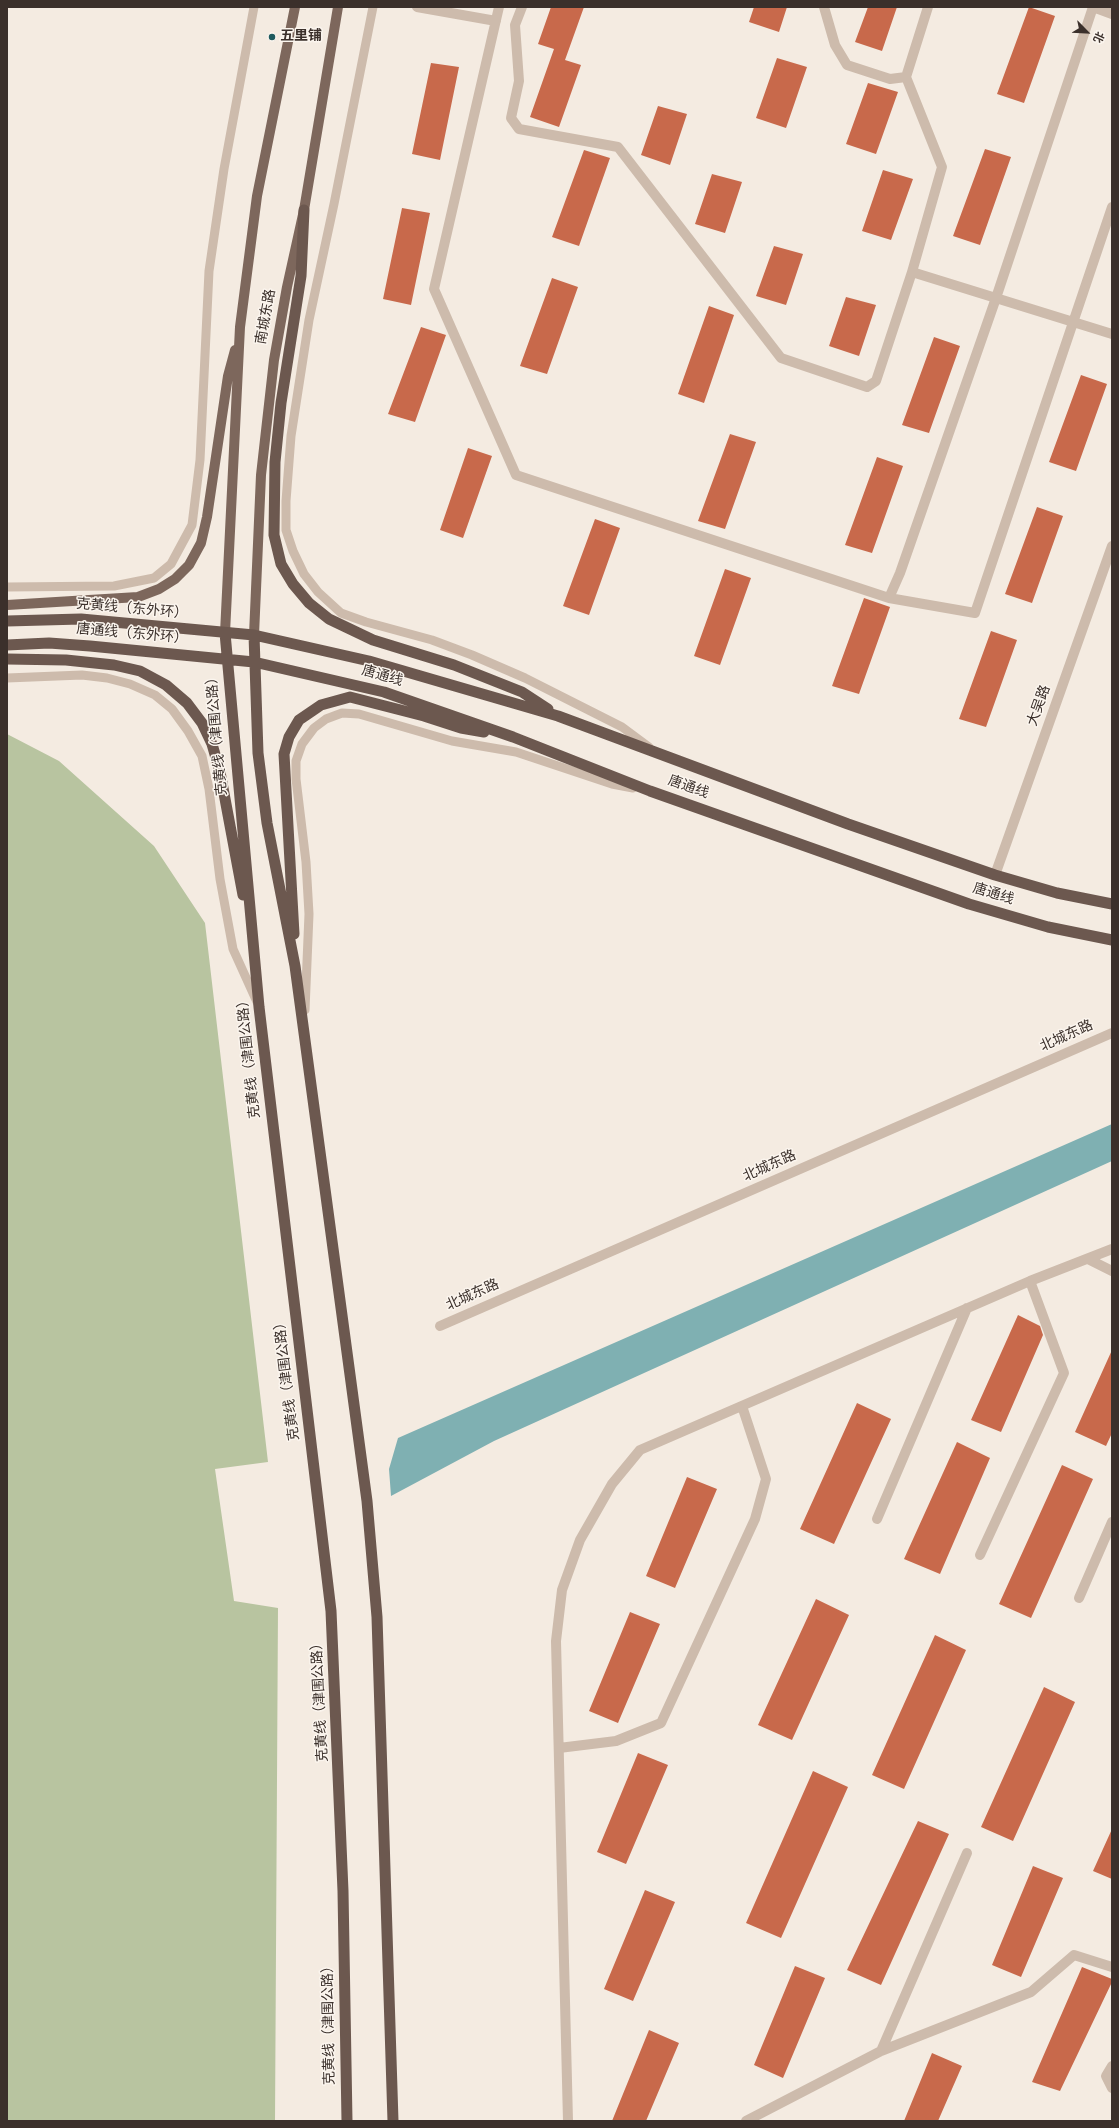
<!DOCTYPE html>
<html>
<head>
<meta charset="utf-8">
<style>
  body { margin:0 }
  #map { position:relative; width:1119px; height:2128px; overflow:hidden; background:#f4ebe1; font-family:Overpass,"Noto Sans SC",sans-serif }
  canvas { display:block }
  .frame { position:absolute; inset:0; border:8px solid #3b302b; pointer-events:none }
  .north { position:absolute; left:1067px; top:12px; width:40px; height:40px; -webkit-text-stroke:3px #fbf5ee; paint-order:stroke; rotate:114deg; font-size:11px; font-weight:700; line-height:16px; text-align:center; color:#3b302b }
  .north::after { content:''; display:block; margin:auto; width:14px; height:18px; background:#3b302b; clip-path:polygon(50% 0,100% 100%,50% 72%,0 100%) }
</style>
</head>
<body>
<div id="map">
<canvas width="1119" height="2128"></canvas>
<div class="frame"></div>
<div class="north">北</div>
</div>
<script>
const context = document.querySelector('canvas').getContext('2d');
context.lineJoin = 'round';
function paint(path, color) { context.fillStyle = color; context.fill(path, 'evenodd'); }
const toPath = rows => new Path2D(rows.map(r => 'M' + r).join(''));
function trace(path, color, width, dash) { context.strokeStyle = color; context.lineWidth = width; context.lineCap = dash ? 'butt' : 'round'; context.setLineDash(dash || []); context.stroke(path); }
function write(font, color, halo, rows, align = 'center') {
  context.font = font + ' Overpass,"Noto Sans SC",sans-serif'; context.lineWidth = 3; context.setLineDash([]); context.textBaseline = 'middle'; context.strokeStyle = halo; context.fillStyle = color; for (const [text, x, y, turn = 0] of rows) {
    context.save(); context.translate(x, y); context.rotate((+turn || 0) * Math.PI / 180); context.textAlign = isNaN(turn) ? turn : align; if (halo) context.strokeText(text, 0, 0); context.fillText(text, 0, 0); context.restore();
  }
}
const green = toPath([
  [7,734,59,761,154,846,205,923,268,1462,215,1469,234,1601,278,1608,275,2121,7,2121]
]);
const water = toPath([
  [1112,1124,1112,1161,494,1441,391,1496,389,1469,398,1438]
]);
const building = toPath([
  [551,7,584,7,565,60,581,65,559,127,530,117,554,49,538,44],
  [754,7,787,7,779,32,749,22],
  [868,7,897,7,882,51,855,42],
  [1029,7,1055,16,1024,103,997,94],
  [777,58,807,67,786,128,756,118],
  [431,63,459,67,440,160,412,154],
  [868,83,898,92,876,154,846,144],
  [658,106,687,114,670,165,641,155],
  [985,149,1011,157,980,245,953,236],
  [584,150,610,158,579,246,552,237],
  [883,170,913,179,891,240,862,231],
  [712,174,742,182,725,233,695,224],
  [402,208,430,213,411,305,383,299],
  [774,246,803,254,786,305,756,296],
  [552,278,578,287,547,374,520,366],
  [846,297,876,305,859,356,829,346],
  [709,306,734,315,704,403,678,394],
  [421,327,446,335,415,422,388,414],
  [934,337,960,346,929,433,902,425],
  [1081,375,1107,384,1076,471,1049,462],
  [730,434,756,442,725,529,698,521],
  [468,448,492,456,463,538,440,530],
  [877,457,903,466,872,553,845,545],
  [1037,507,1063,516,1032,603,1005,594],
  [595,519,620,528,589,615,563,606],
  [725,569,751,578,720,665,694,656],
  [864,598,890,607,859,694,832,686],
  [991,631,1017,640,986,727,959,719],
  [1018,1315,1040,1326,1043,1335,1001,1432,971,1420],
  [1112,1350,1112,1433,1106,1446,1075,1432],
  [857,1403,891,1419,834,1544,800,1529],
  [957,1442,990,1458,940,1574,904,1559],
  [1062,1465,1093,1479,1031,1618,999,1604],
  [687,1477,717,1489,675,1588,646,1576],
  [816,1599,849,1615,792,1740,758,1725],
  [630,1612,660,1624,618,1723,589,1711],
  [935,1635,966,1650,904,1789,872,1775],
  [1044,1687,1075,1702,1013,1841,981,1827],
  [638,1753,668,1765,626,1864,597,1852],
  [813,1771,848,1787,781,1938,746,1923],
  [918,1821,949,1834,881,1985,847,1970],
  [1112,1829,1112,1879,1093,1871],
  [1033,1866,1063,1878,1021,1977,992,1965],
  [645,1890,675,1902,633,2001,604,1989],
  [795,1966,825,1978,783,2078,754,2065],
  [1082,1967,1112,1979,1112,1982,1060,2091,1032,2082],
  [649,2030,679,2043,646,2121,612,2121],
  [932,2053,962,2066,938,2121,904,2121]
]);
const service = toPath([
  [373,7,334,204,309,320,291,436,286,501,286,530,293,551,304,574,318,592,341,613,366,622,432,640,472,655,525,678,622,727,649,747],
  [7,587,114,586,154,578,171,564,192,525,200,460,209,271,224,169,254,7],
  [7,678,82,675,107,678,130,684,155,695,172,709,188,731,202,756,209,789,220,879,233,949,257,1002],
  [305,1010,309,914,306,862,296,779,296,761,302,744,314,728,326,719,342,713,359,714,452,741,516,752,612,784,633,788]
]);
const minor = toPath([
  [417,7,496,21],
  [499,7,434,289,516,475,889,598,900,573,996,298,1093,7],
  [522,7,515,25,519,81,511,118,519,129,618,147,781,358,867,387,876,381,912,272,942,167,906,77,928,7],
  [824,7,835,45,847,65,890,79,906,77],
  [1093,7,1112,14],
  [912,272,1112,334],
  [889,598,975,613,1112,207],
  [1088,1259,1112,1271],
  [440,1326,1112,1033],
  [877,1519,967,1308],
  [980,1555,1064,1373,1030,1281],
  [1079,1598,1112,1522],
  [559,1748,616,1741,661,1723,755,1519,766,1479,742,1406],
  [881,2051,967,1853],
  [1112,2066,1106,2076,1112,2088],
  [568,2121,556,1641,562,1590,580,1540,612,1484,640,1450,1030,1281,1112,1249],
  [746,2121,881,2051,1031,1992,1074,1955,1112,1967]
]);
const tertiary = toPath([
  [995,875,1112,546]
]);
const primary = toPath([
  [7,605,138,597,159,589,175,579,189,565,201,543,207,517,228,376,235,350],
  [225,633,240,327,257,196,295,7],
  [254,635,261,475,274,360,287,287,304,210,338,7]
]);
const trunk = toPath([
  [304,210,301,276,281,403,275,462,274,535,281,564,293,584,309,603,329,619,373,640,454,665,522,692,548,709],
  [7,621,81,619,254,635,369,661,558,716,848,824,995,875,1057,893,1112,904],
  [225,633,259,1007,331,1611,343,1891,347,2121],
  [254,635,258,753,267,823,295,966,367,1501,377,1617,393,2121],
  [7,645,49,643,90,646,254,662,384,692,513,737,650,791,969,904,1048,927,1112,940],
  [7,659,66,660,114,665,140,671,166,685,187,703,202,723,212,744,220,772,243,895],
  [294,934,284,754,289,737,299,720,321,705,350,697,424,716,461,728,484,732]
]);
const markers = [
  [272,37,4,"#1f5a5e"]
];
const poiNames = [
  ["五里铺",280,37]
];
const streetNames = [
  ["南城东路",267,317,-80],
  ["克黄线（东外环）",132,610,5],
  ["唐通线（东外环）",132,635,5],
  ["唐通线",382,677,16],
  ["大吴路",1040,706,-70],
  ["克黄线（津围公路）",218,733,-95],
  ["唐通线",688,788,20],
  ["唐通线",993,895,17],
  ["北城东路",1067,1037,-24],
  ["克黄线（津围公路）",250,1056,-96],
  ["北城东路",770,1167,-24],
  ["北城东路",473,1296,-24],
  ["克黄线（津围公路）",288,1378,-97],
  ["克黄线（津围公路）",321,1699,-93],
  ["克黄线（津围公路）",330,2022,-91]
];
paint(green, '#b8c4a0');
paint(water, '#7fb0b2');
paint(building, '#c8694b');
trace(service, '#cdbbac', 9);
trace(minor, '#cdbbac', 10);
trace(tertiary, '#cdbbac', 10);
trace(primary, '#7d675c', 10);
trace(trunk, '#6c584f', 11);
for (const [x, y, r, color] of markers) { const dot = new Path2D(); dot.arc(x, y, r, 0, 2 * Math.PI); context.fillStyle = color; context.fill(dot); trace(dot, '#fbf5ee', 1.5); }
write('bold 14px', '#3b302b', '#fbf5ee', poiNames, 'left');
write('14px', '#3b302b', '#fbf5ee', streetNames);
</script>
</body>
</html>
